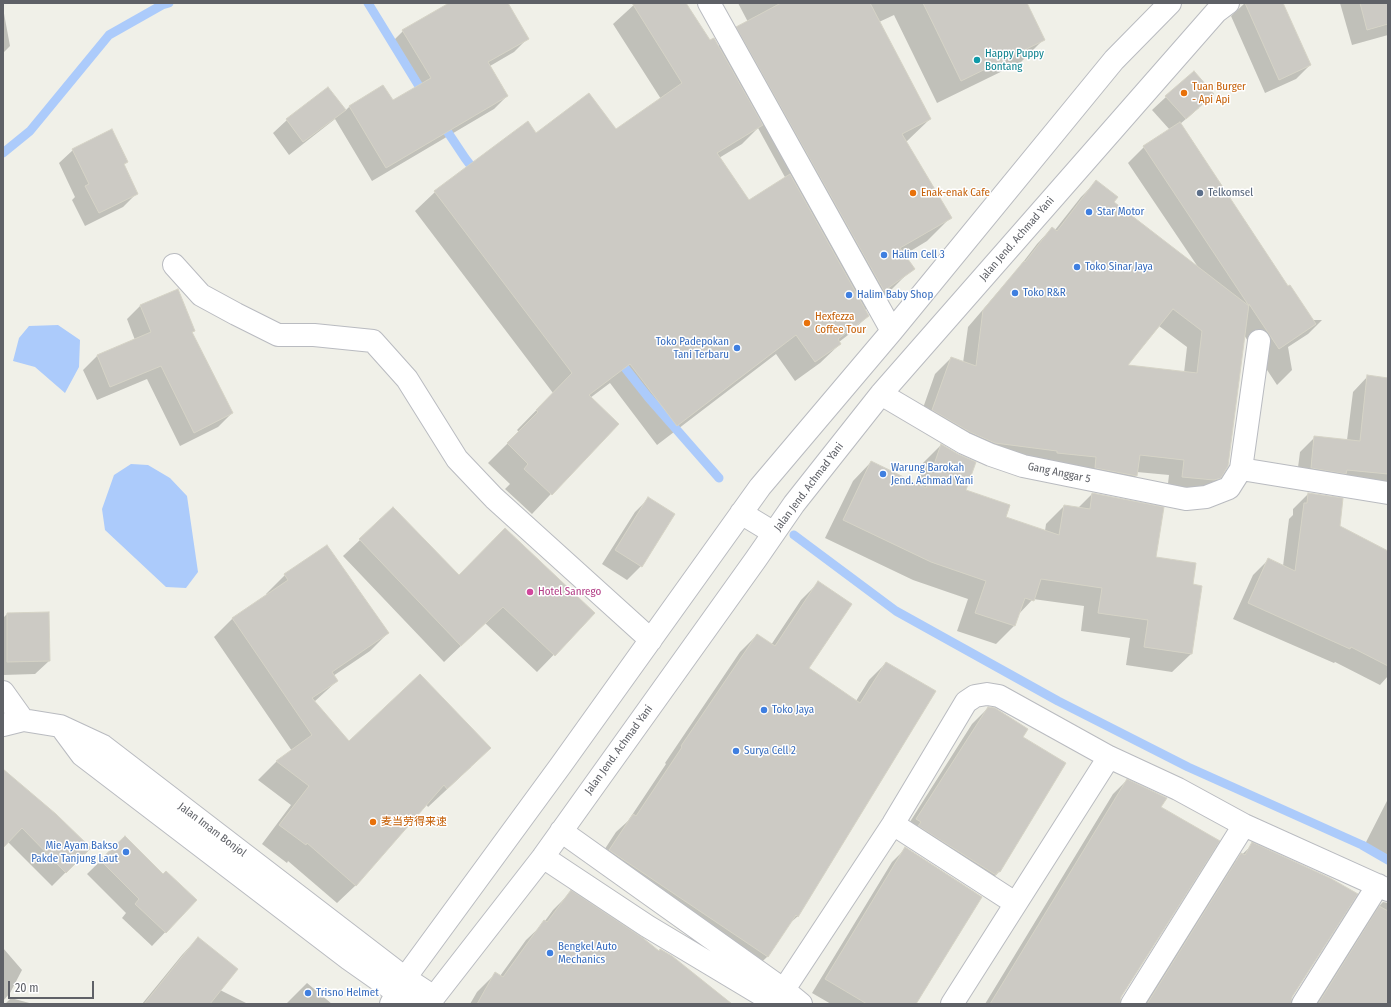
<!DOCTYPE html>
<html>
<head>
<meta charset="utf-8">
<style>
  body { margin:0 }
  #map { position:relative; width:1391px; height:1007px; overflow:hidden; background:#f0f0e8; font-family:"Fira Sans Condensed",sans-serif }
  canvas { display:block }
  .frame { position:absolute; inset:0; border:4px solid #5f6167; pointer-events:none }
  .scale { position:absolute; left:8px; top:981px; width:86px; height:18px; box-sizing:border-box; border:2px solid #5f6167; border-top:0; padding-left:5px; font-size:12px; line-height:14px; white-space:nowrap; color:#5f6167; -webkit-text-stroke:3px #fff; paint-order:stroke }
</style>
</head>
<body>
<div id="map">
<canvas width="1391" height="1007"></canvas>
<div class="frame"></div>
<div class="scale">20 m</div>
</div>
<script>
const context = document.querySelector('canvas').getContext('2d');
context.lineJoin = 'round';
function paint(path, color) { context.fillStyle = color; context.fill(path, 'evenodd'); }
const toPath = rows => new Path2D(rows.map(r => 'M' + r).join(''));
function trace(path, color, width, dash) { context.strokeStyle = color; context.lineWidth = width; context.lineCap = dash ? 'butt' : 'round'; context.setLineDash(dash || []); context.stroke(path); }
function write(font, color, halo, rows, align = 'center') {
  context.font = font + ' "Fira Sans Condensed","Noto Sans SC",sans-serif'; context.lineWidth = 3; context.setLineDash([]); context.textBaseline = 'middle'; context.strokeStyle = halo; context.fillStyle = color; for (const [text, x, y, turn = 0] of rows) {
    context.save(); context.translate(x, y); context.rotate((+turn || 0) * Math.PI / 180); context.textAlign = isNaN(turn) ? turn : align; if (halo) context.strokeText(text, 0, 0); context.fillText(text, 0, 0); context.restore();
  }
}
const water = toPath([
  [58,325,80,340,79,367,65,393,35,367,13,361,19,338,29,326],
  [131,464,148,465,170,478,187,496,198,572,186,588,166,587,105,530,102,509,114,475]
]);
const shadow = toPath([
  [451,3,506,3,527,39,514,52,490,66,507,96,494,109,372,181,335,119,289,155,273,133,287,120,328,89,345,111,349,107,383,87,392,102,416,88,390,44,403,31],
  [636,3,685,3,710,42,718,47,737,27,748,22,738,3,1026,3,1044,39,1021,62,937,103,894,15,879,22,930,119,906,142,950,218,927,241,904,255,913,268,890,291,865,310,868,316,848,335,839,342,840,344,820,363,795,381,776,354,657,445,610,383,590,398,617,424,532,514,505,489,510,484,488,463,519,432,517,430,553,393,415,211,435,192,528,122,535,134,616,130,661,99,613,24],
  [758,128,786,179,749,201,719,158,742,144],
  [1245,3,1282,3,1310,65,1296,79,1265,93,1231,16],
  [1340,3,1388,3,1388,35,1352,45],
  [3,8,10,46,3,53],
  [1166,97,1199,108,1180,124,1288,288,1312,320,1322,320,1308,334,1288,347,1292,370,1277,385,1244,335,1220,477,1204,493,1167,492,1169,475,1137,472,1136,476,1121,491,917,425,935,374,951,358,963,363,968,327,1017,270,1037,244,1052,228,1055,230,1081,197,1096,182,1113,203,1198,267,1128,163,1144,147,1170,130,1152,110],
  [1159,326,1187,347,1184,373,1126,365],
  [73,150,127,162,123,165,137,193,123,207,85,226,72,200,75,197,59,163],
  [140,306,194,330,192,333,232,413,218,427,180,446,147,379,97,400,83,370,97,356,135,340,127,319],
  [1368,376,1388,379,1388,483,1296,483,1300,452,1315,437,1347,440,1353,392],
  [941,445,965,491,1005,518,1045,531,1046,524,1064,506,1078,508,1092,494,1155,558,1191,585,1201,587,1191,654,1172,672,1126,665,1130,638,1081,631,1084,606,1033,599,1017,616,1014,626,996,644,957,631,968,599,913,580,825,538,853,481,871,462,916,484,923,463],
  [1308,494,1338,526,1388,558,1388,676,1380,685,1335,662,1334,663,1233,619,1253,575,1268,560,1283,566,1289,519,1293,515,1293,509],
  [648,499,673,514,641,566,627,580,602,564,635,512],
  [360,540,459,576,594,613,537,672,485,623,444,662,343,556],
  [285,575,388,633,370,651,333,676,337,681,314,702,349,743,471,767,428,807,426,804,356,885,337,903,288,861,287,863,262,844,291,805,258,780,276,762,292,751,214,637,233,618,268,595,266,594],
  [818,583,807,669,856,701,869,680,886,663,798,916,788,925,767,957,750,973,593,867,616,832,628,821,666,764,665,763,740,652,757,635,771,645,801,600],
  [7,614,49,661,35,674,3,675,3,618],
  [988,708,1022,738,1064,763,999,872,983,888,901,836,972,724],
  [3,769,90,848,52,886,8,842,3,846],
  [1127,780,1160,807,1119,1004,985,1004,1113,794],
  [1388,799,1388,860,1363,848],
  [125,837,163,875,196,900,152,946,122,918,126,913,87,874],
  [1253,844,1292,997,1290,1004,1143,1004,1228,868],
  [906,848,915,1004,831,1004,812,993,892,862],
  [571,892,658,952,671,956,732,1004,470,1004,477,992,495,974,500,976,526,940,542,925,553,910],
  [1383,902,1388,903,1388,1004,1314,1004,1369,916],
  [198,938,220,990,248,1004,142,1004,182,955],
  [3,948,22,970,10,993,3,1001],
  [307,983,332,1004,286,1004],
  [11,998,33,1004,5,1004]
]);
const stream = toPath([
  [368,3,425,96],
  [441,122,465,158,477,174],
  [3,153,30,131,109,35,162,5,169,3],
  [618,359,648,397,719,478],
  [794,535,896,611,1058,701,1188,767,1362,845,1388,860]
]);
const building = toPath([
  [449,3,508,3,529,39,488,62,508,96,386,168,349,106,383,85,393,100,431,78,402,30,449,3],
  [632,3,686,3,710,40,714,38,763,125,717,153,749,200,790,174,869,316,838,339,841,344,815,362,796,335,677,426,630,364,589,395,619,424,552,495,524,469,528,464,507,443,538,412,536,410,572,373,434,191,528,121,536,133,589,93,616,129,682,83,632,3],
  [781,3,870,3,931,119,902,134,952,218,900,248,915,269,884,291,736,27,781,3],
  [923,3,1027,3,1045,40,961,81,923,3],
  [1245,3,1283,3,1311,65,1279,80,1245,3],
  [1360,3,1388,3,1388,24,1367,30,1360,3],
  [1194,71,1214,94,1186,119,1165,96,1194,71],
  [328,87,346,110,303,142,286,119,328,87],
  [1180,122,1288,286,1290,285,1316,324,1279,349,1249,304,1228,466,1221,478,1214,480,1182,477,1184,460,1140,455,1137,476,1095,468,1096,457,1057,453,1057,451,995,443,970,432,932,410,951,357,976,366,983,310,1024,261,1025,262,1052,227,1057,231,1096,180,1118,197,1114,202,1249,306,1143,146,1180,122],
  [1173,309,1202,331,1197,373,1128,365,1173,309],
  [112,129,128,162,124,164,138,194,99,213,85,186,89,184,72,149,112,129],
  [178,289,195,331,192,332,233,413,194,433,161,366,110,387,97,355,151,332,140,305,178,289],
  [1367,375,1388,378,1388,474,1347,470,1346,474,1311,468,1314,436,1360,441,1367,375],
  [941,444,958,454,976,462,966,490,1010,505,1006,517,1059,535,1064,505,1090,509,1092,493,1164,507,1156,557,1196,563,1193,584,1202,586,1192,654,1144,647,1148,620,1098,613,1102,588,1041,579,1034,601,1025,598,1015,626,975,613,986,581,931,562,843,520,871,461,926,488,941,444],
  [1308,493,1343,498,1340,526,1388,551,1388,666,1351,647,1350,649,1248,603,1268,558,1295,571,1304,503,1307,503,1308,493],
  [648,497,675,514,642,567,615,550,648,497],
  [393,507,459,575,505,528,595,613,555,656,503,607,461,646,359,539,393,507],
  [327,545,389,633,332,672,338,681,312,698,349,741,420,674,491,748,447,789,444,785,356,886,307,843,306,845,279,825,309,786,276,761,312,735,232,618,288,580,284,574,327,545],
  [818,581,852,604,809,668,860,703,886,662,936,691,798,917,796,915,768,957,609,850,633,814,636,816,682,747,681,746,757,634,775,646,818,581],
  [49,612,50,661,7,662,7,613,49,612],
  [988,707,995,708,1028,729,1023,737,1066,763,1000,872,998,871,996,875,918,826,921,822,916,819,988,707],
  [3,769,56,814,91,848,66,873,22,828,3,848,3,769],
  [1127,779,1167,798,1161,807,1220,841,1121,997,1120,1004,990,1004,1127,779],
  [125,836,163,874,166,871,197,900,166,933,135,904,139,899,100,860,125,836],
  [1252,842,1330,878,1358,894,1292,997,1291,1004,1147,1004,1241,853,1245,855,1252,842],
  [905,847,982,897,916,1004,867,1004,825,979,905,847],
  [571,890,643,938,659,951,660,949,672,956,732,1004,477,1004,495,972,503,977,544,920,547,922,571,890],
  [1379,906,1388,911,1388,1004,1318,1004,1379,906],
  [198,937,238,969,210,1004,144,1004,198,937]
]);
const minor = toPath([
  [709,3,892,331],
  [174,265,201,295,236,314,278,335,314,335,373,341,407,379,457,459,494,498,651,640],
  [881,394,964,443,991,455,1023,466,1186,499,1206,497,1229,488,1241,469,1259,341],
  [1241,469,1388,493],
  [741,513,774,533],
  [3,692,23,720],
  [3,725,23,720,60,726,103,746,405,978,434,997],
  [62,728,82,755,349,959,413,1004],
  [893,824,1015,903],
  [561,831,784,990,801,1004],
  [543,857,647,926,777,1004],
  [775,1003,893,824,966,702,975,696,987,694,999,696,1109,757,1178,789,1244,825,1388,890],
  [391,1004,405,978,561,765,760,487,892,331,1114,60,1170,3],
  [431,1004,434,997,543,857,756,559,794,504,881,394,1216,12,1228,3],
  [952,1004,1109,757],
  [1132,1004,1244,825],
  [1303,1004,1378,885]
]);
const markers = [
  [977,60,4,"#0f9aa8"],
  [1184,93,4,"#e8710a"],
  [913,193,4,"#e8710a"],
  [1200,193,4,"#5c6f8a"],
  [1089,212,4,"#3f7fe0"],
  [884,255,4,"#3f7fe0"],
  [1077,267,4,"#3f7fe0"],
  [1015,293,4,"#3f7fe0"],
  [849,295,4,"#3f7fe0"],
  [807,323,4,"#e8710a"],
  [737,348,4,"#3f7fe0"],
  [883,474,4,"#3f7fe0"],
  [530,592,4,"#d1479c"],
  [764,710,4,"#3f7fe0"],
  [736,751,4,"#3f7fe0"],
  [373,822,4,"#e8710a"],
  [126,852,4,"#3f7fe0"],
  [550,953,4,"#3f7fe0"],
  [308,993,4,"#3f7fe0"]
];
const cultureNames = [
  ["Happy Puppy",985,54],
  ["Bontang",985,67]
];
const foodNames = [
  ["Tuan Burger",1192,87],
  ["- Api Api",1192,100],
  ["Enak-enak Cafe",921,193],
  ["Hexfezza",815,317],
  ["Coffee Tour",815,330],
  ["麦当劳得来速",381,822]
];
const serviceNames = [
  ["Telkomsel",1208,193]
];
const shopNames = [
  ["Star Motor",1097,212],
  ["Halim Cell 3",892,255],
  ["Toko Sinar Jaya",1085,267],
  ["Toko R&R",1023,293],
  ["Halim Baby Shop",857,295],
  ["Toko Padepokan",729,342,"right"],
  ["Tani Terbaru",729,355,"right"],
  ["Warung Barokah",891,468],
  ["Jend. Achmad Yani",891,481],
  ["Toko Jaya",772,710],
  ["Surya Cell 2",744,751],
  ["Mie Ayam Bakso",118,846,"right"],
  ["Pakde Tanjung Laut",118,859,"right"],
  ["Bengkel Auto",558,947],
  ["Mechanics",558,960],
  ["Trisno Helmet",316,993]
];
const streetNames = [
  ["Jalan Jend. Achmad Yani",1017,239,-49],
  ["Gang Anggar 5",1059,473,12],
  ["Jalan Jend. Achmad Yani",809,487,-53],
  ["Jalan Jend. Achmad Yani",619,750,-54],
  ["Jalan Imam Bonjol",212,830,37]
];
const hotelNames = [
  ["Hotel Sanrego",538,592]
];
paint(water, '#accbfb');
paint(shadow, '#0003');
trace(stream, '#accbfb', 9);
paint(building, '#cccac4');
trace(building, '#d5d3c6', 1);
trace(minor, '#b9bbc0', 24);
trace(minor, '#fff', 22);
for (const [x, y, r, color] of markers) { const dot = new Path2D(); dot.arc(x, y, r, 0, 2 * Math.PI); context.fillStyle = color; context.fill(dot); trace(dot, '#fff', 1.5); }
write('11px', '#0d838f', '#fff', cultureNames, 'left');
write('11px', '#c56008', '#fff', foodNames, 'left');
write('11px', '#4e5e75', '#fff', serviceNames, 'left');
write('11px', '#366cbe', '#fff', shopNames, 'left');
write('11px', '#5f6167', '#fff', streetNames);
write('11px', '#b23c85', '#fff', hotelNames, 'left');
</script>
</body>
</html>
